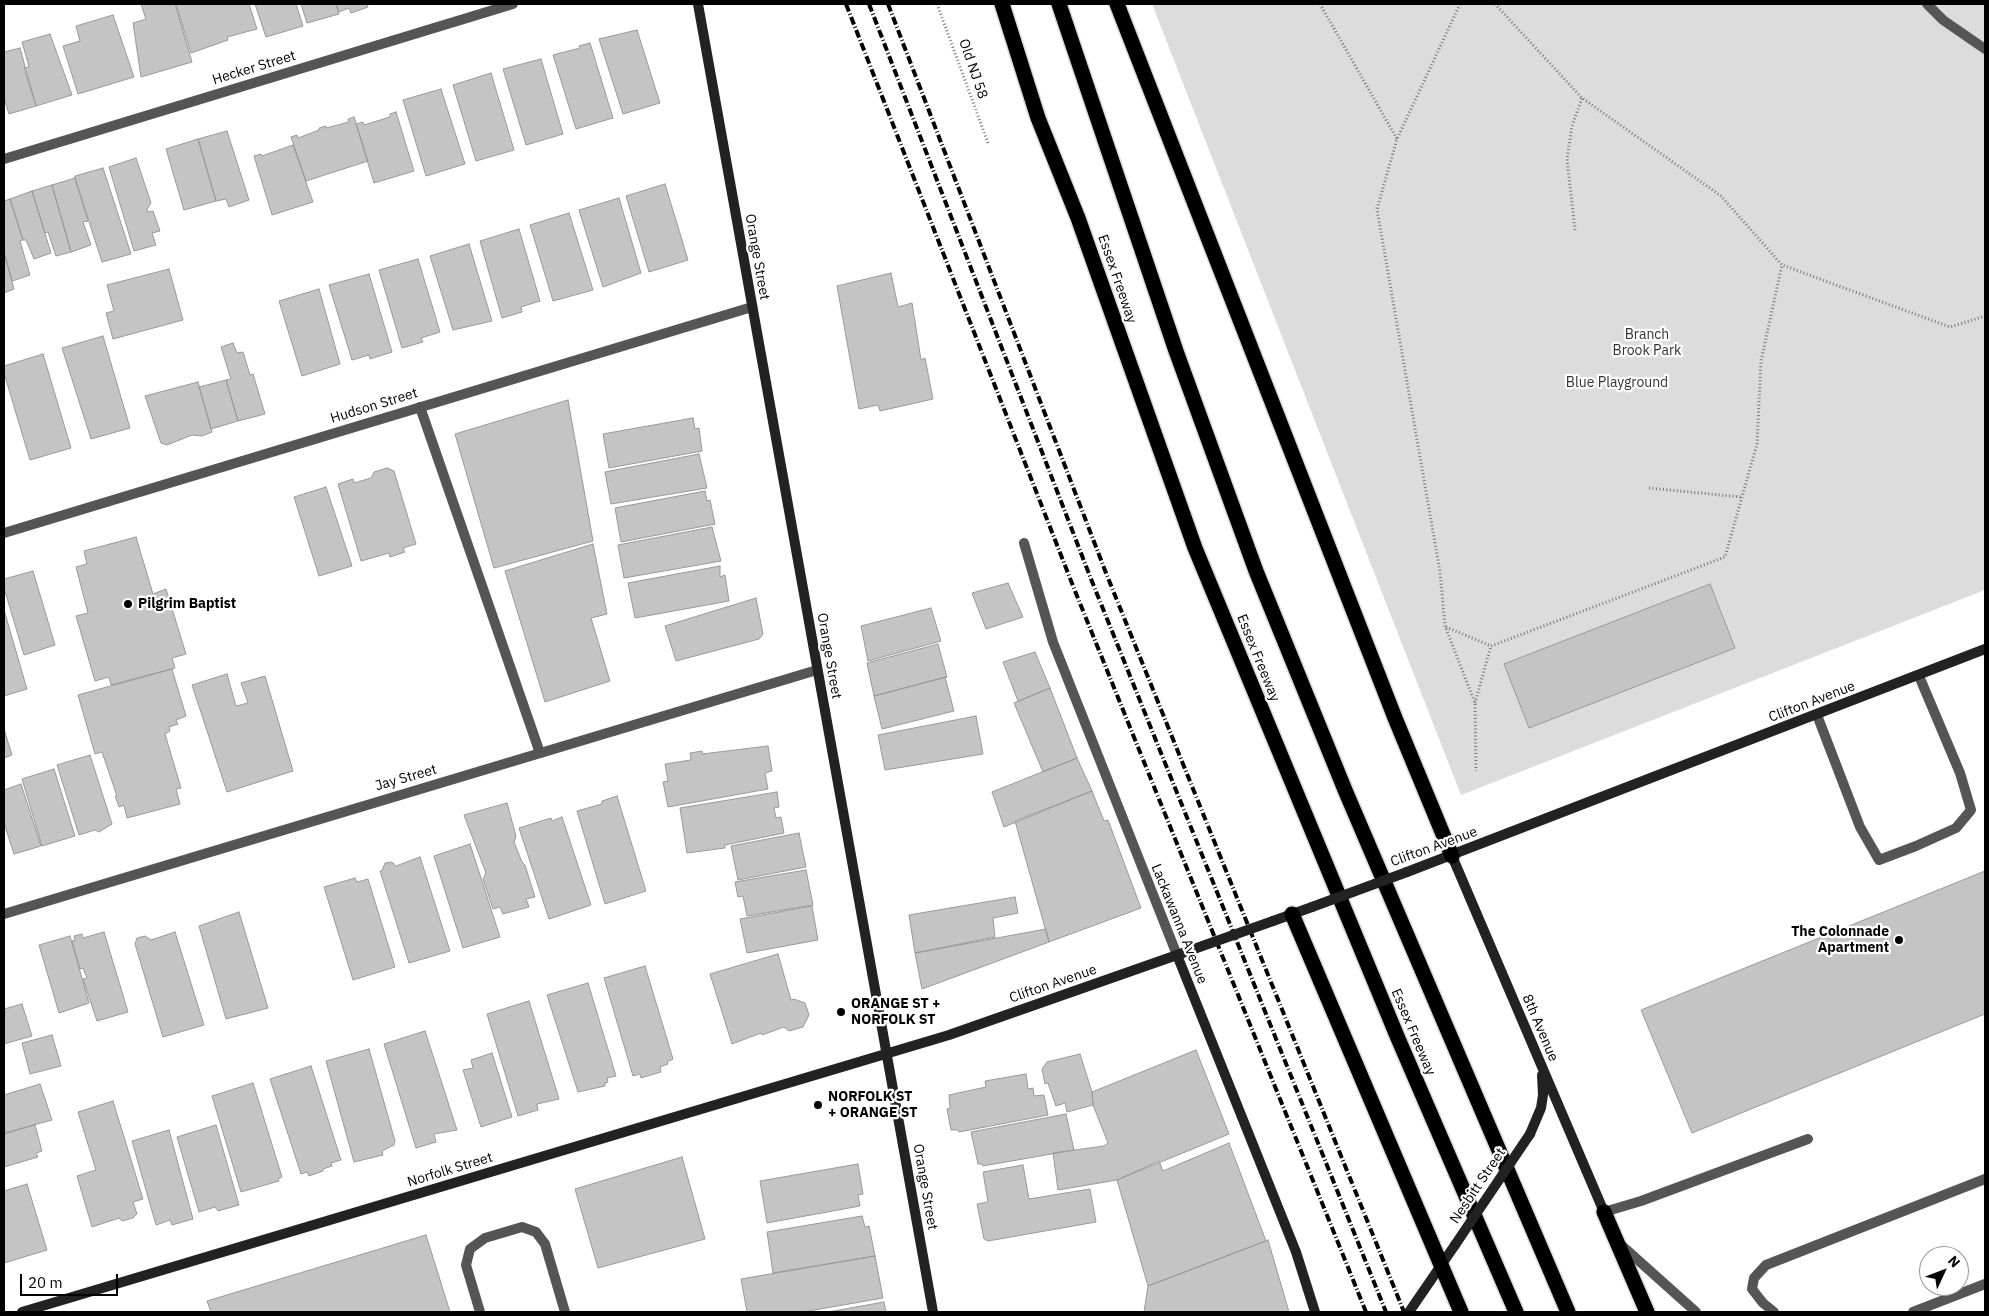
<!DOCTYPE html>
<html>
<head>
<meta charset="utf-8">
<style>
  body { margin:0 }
  #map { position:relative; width:1989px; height:1316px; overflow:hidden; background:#fff; font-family:"IBM Plex Sans",sans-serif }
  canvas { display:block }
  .frame { position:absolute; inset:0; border:5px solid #000; pointer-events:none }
  .north { position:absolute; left:1919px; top:1246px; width:50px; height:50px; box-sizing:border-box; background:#fff; border:1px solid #999; border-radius:50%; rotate:47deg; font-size:14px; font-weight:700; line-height:20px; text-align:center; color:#000 }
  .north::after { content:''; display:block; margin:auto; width:18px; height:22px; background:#000; clip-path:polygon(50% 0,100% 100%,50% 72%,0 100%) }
  .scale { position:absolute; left:20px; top:1274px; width:98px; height:22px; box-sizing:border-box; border:2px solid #000; border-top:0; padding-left:6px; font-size:15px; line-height:18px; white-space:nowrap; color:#000; -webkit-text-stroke:4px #fff; paint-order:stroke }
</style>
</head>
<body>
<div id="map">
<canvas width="1989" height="1316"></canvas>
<div class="frame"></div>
<div class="north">N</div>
<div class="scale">20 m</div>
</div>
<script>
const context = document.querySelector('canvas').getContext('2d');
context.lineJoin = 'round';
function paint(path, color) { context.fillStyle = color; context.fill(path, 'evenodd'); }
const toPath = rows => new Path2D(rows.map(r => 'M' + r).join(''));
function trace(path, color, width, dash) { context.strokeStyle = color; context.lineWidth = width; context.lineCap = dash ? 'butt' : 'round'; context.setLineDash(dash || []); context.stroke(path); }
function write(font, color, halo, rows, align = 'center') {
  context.font = font + ' "IBM Plex Sans",sans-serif'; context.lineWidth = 4.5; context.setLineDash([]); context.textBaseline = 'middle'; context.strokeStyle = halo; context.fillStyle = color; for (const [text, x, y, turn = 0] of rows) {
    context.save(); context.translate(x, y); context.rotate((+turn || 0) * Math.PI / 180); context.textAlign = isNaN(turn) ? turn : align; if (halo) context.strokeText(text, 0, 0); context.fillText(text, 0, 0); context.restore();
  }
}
const green = toPath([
  [1152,4,1985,4,1985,590,1461,795]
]);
const building = toPath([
  [141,4,175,4,192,62,141,77,133,23,146,19,141,4],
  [176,4,249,4,257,29,227,37,228,40,191,53,176,4],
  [255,4,296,4,303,26,266,37,255,4],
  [301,4,336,4,339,14,307,23,301,4],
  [336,4,367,4,368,7,351,13,349,8,339,12,336,4],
  [113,15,134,77,78,94,63,46,80,41,76,26,113,15],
  [637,30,660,103,623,114,599,39,637,30],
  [50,34,72,95,36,106,24,68,29,67,22,42,50,34],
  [590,43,613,118,576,129,553,55,580,48,579,46,590,43],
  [20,48,36,106,9,114,4,98,4,52,20,48],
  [541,59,563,134,526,145,503,69,541,59],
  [491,73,514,150,476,161,453,85,491,73],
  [441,89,465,164,426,176,403,100,441,89],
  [396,112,414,171,374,183,356,124,363,122,364,125,390,117,390,114,396,112],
  [354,117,368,161,306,181,291,137,297,135,298,138,319,130,319,128,326,126,326,128,349,122,348,119,354,117],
  [227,131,249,200,229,207,226,199,216,201,198,139,227,131],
  [198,139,216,201,184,210,166,149,198,139],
  [293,145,313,202,272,215,254,156,261,154,262,156,293,145],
  [136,158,151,203,147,209,148,212,153,211,160,231,152,233,156,245,134,251,109,167,136,158],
  [103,168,131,254,102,262,75,178,75,176,103,168],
  [75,178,88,221,83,222,91,245,71,252,52,185,75,178],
  [665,184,688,260,649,272,626,196,665,184],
  [52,185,71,252,56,256,48,232,45,233,32,191,52,185],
  [32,191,51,253,34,259,26,240,23,240,10,199,32,191],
  [619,198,641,273,603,287,579,210,619,198],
  [10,199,23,240,20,241,30,275,12,281,4,252,4,201,10,199],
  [569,213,593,290,553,301,530,225,569,213],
  [519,229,540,301,521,307,522,312,502,318,480,241,519,229],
  [469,244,492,321,453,330,430,256,469,244],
  [4,252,14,289,4,293,4,252],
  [418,259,440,332,421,338,423,342,402,348,379,270,418,259],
  [169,269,183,320,113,339,106,313,114,311,107,285,169,269],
  [891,273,898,307,912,303,921,360,925,358,933,399,880,411,878,405,859,409,837,286,891,273],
  [369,274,392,352,370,359,369,355,352,360,329,285,369,274],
  [319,289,340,364,302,376,279,301,319,289],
  [103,336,130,428,91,439,62,348,103,336],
  [233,343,237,353,243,352,250,375,253,374,265,414,238,421,226,380,231,379,221,347,233,343],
  [43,354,71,448,30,460,4,373,4,366,43,354],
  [226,380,238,421,211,429,199,387,226,380],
  [198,382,212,432,202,436,192,435,167,445,161,443,145,396,198,382],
  [568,400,593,541,494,568,455,434,568,400],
  [693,418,695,429,699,428,702,451,609,468,603,434,693,418],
  [699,454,707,488,611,504,605,472,699,454],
  [387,468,394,471,416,544,403,548,405,552,390,557,389,553,361,561,338,484,353,479,354,483,371,478,374,472,387,468],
  [326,487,352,566,319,576,294,497,326,487],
  [705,491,707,501,710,500,715,524,621,542,615,508,705,491],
  [712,527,721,561,624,578,618,545,712,527],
  [136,537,153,594,166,589,186,654,172,658,175,668,111,685,109,677,95,681,76,616,88,613,76,567,87,564,84,551,136,537],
  [593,544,607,614,591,618,610,681,545,702,505,571,593,544],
  [720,566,720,577,725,575,729,601,635,618,628,583,720,566],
  [33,571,55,645,24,655,4,588,4,579,33,571],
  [1008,583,1023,617,986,629,972,593,1008,583],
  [1710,584,1735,648,1529,728,1504,664,1710,584],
  [756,598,763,634,759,639,676,661,665,626,756,598],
  [931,608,941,641,868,661,861,626,931,608],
  [4,610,27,689,4,696,4,610],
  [938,644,947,677,874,696,867,663,938,644],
  [1035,652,1050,688,1018,701,1003,662,1035,652],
  [172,669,186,716,176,720,178,724,169,727,170,731,165,734,181,788,176,789,180,804,127,818,124,805,119,807,115,796,117,796,102,752,95,754,78,695,172,669],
  [227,674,236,706,248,703,241,683,265,676,293,771,227,792,192,685,227,674],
  [945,677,954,711,882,729,874,696,945,677],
  [1050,688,1077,758,1043,772,1014,703,1050,688],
  [976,716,983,754,885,770,878,735,976,716],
  [4,729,12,755,4,758,4,729],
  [768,746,772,771,765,773,768,789,668,807,663,782,668,781,665,764,691,760,690,753,702,751,702,754,768,746],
  [90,755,112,824,99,832,95,830,79,835,57,765,90,755],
  [1077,758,1092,791,1004,827,992,792,1077,758],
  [54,769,75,836,42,846,22,779,54,769],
  [21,784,41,846,14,854,4,823,4,790,21,784],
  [1092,791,1104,821,1108,820,1141,908,1049,942,1015,821,1092,791],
  [777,792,779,807,774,808,776,818,781,817,784,833,725,845,725,848,687,853,680,808,777,792],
  [617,796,646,891,605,904,577,811,602,804,602,801,617,796],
  [507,803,516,836,514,842,522,862,525,865,535,897,526,899,529,907,503,914,500,907,493,909,483,879,486,873,464,815,507,803],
  [562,817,591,905,549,919,519,828,551,818,552,821,562,817],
  [799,833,806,867,738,880,731,846,799,833],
  [470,844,500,937,463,948,434,856,470,844],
  [420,857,450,951,409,963,380,871,382,871,385,863,392,862,396,866,420,857],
  [806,870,813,905,747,916,743,896,738,897,735,882,806,870],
  [1985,871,1985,1014,1692,1133,1641,1010,1985,871],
  [355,878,357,882,368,879,395,967,353,980,324,887,355,878],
  [1015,897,1018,913,993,918,995,937,915,953,909,915,1015,897],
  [812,906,818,940,747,953,740,919,812,906],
  [239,912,268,1008,226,1019,199,926,239,912],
  [1046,929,1049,942,922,989,915,953,1046,929],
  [104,932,128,1012,97,1021,83,979,87,978,83,968,80,969,72,941,75,940,74,936,82,934,83,938,104,932],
  [175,932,204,1025,163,1037,135,944,137,938,145,936,151,940,175,932],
  [70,936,89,1003,59,1013,39,945,70,936],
  [778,954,791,1000,794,999,805,1003,809,1015,803,1027,789,1031,784,1027,762,1035,761,1033,732,1044,710,974,778,954],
  [645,966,673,1059,667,1062,668,1064,660,1067,661,1072,641,1078,640,1074,633,1076,604,978,645,966],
  [588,983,616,1076,607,1078,608,1082,605,1083,605,1086,578,1092,547,995,588,983],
  [529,1001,559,1099,537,1104,538,1110,518,1116,487,1014,529,1001],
  [22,1004,32,1036,4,1044,4,1009,22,1004],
  [425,1031,457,1130,434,1134,436,1142,416,1148,384,1044,425,1031],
  [52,1035,61,1066,30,1074,22,1043,52,1035],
  [369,1049,395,1141,394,1145,382,1151,383,1155,354,1162,326,1061,369,1049],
  [1196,1050,1229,1134,1117,1180,1058,1190,1053,1153,1104,1146,1108,1143,1093,1105,1092,1092,1196,1050],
  [492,1053,512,1117,481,1127,463,1070,473,1068,471,1060,492,1053],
  [1080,1054,1092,1092,1093,1105,1067,1112,1065,1103,1056,1106,1048,1083,1045,1084,1042,1069,1047,1062,1080,1054],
  [311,1066,341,1160,331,1163,332,1166,323,1169,323,1171,309,1176,307,1172,301,1174,270,1079,311,1066],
  [1026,1074,1028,1089,1033,1088,1034,1096,1044,1095,1048,1115,959,1132,958,1130,951,1130,947,1109,950,1108,949,1095,986,1087,985,1081,1026,1074],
  [253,1083,282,1177,278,1179,279,1181,241,1192,212,1096,253,1083],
  [40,1084,52,1120,4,1133,4,1095,40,1084],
  [113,1101,143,1199,133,1202,137,1214,133,1218,122,1221,119,1218,92,1227,77,1176,96,1170,78,1112,113,1101],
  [1066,1114,1074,1150,983,1166,982,1164,978,1164,971,1132,1066,1114],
  [35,1125,42,1151,36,1153,38,1157,4,1167,4,1134,35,1125],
  [216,1125,239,1205,218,1211,215,1207,199,1212,177,1137,216,1125],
  [169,1130,193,1219,172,1225,170,1220,156,1225,132,1141,169,1130],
  [1229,1143,1266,1241,1148,1286,1117,1180,1159,1161,1163,1171,1229,1143],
  [682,1157,705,1239,598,1268,575,1189,682,1157],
  [858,1164,863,1194,858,1195,860,1206,767,1223,760,1181,858,1164],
  [1023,1165,1029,1199,1090,1189,1096,1222,988,1241,984,1239,977,1204,988,1202,983,1172,1023,1165],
  [27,1184,47,1250,4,1263,4,1191,27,1184],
  [862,1216,865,1227,869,1226,875,1256,773,1273,767,1232,862,1216],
  [426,1235,450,1312,211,1312,207,1301,426,1235],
  [1268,1240,1289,1312,1144,1312,1148,1286,1268,1240],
  [875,1256,883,1298,803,1312,747,1312,741,1279,875,1256],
  [884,1302,886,1312,828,1312,884,1302]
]);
const path = toPath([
  [937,4,988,143],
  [1320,4,1397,139],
  [1460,4,1397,139,1377,209,1440,572,1445,626,1475,703,1476,771],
  [1495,4,1582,98,1721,196,1782,265,1950,327,1985,316],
  [1575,230,1567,159,1572,126,1582,98],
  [1649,488,1741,497],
  [1446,627,1491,646,1725,557,1757,444,1761,361,1782,265],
  [1475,703,1491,646]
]);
const lane = toPath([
  [1927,4,1943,20,1985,49],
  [420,407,540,753],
  [1817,715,1860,827,1879,860,1916,846,1956,828,1971,810,1960,773,1919,676],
  [1604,1212,1641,1201,1808,1139],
  [480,1312,466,1265,470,1249,485,1238,522,1227,536,1232,545,1244,565,1312],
  [1774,1312,1763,1303,1752,1289,1754,1278,1766,1265,1985,1179],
  [1913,1312,1985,1284]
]);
const street = toPath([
  [4,159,513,4],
  [4,533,752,307],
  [1024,543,1053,642,1177,955],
  [4,914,817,670],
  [1620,1244,1696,1312]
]);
const secondary = toPath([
  [698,4,933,1312],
  [1452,856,1604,1212],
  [1407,872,1985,649],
  [1273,921,1312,907],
  [1530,1134,1541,1108,1543,1095,1542,1075],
  [22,1312,949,1035,1177,955,1296,1252,1315,1312],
  [1409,1312,1455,1245]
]);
const highway = toPath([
  [1002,4,1038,118,1078,218,1195,548,1397,1036,1516,1312],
  [1059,4,1176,351,1256,571,1345,790,1568,1312],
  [1117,4,1395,718,1452,856],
  [1292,914,1461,1312],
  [1604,1212,1647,1312]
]);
const rail = toPath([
  [846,4,1073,586,1366,1312],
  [869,4,1091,579,1386,1312],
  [888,4,1106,573,1404,1312]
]);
const secondaryBridge = toPath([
  [1312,907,1407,872],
  [1177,955,1273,921],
  [1455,1245,1530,1134]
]);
const markers = [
  [128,604,5,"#000"],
  [1899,940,5,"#000"],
  [841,1012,5,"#000"],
  [818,1105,5,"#000"]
];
const streetNames = [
  ["Hecker Street",254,68,-17],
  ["Old NJ 58",973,69,71],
  ["Orange Street",757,257,80],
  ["Essex Freeway",1117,279,71],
  ["Hudson Street",374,406,-17],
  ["Orange Street",829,656,80],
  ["Essex Freeway",1258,658,68],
  ["Clifton Avenue",1812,702,-21],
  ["Jay Street",406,778,-16],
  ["Clifton Avenue",1434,847,-20],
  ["Lackawanna Avenue",1179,924,68],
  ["Clifton Avenue",1053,984,-19],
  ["8th Avenue",1540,1028,67],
  ["Essex Freeway",1413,1032,67],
  ["Norfolk Street",450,1170,-17],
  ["Nesbitt Street",1478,1186,-56],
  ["Orange Street",925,1187,80]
];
const parkNames = [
  ["Branch",1647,335],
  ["Brook Park",1647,351],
  ["Blue Playground",1617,383]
];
const poiNames = [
  ["Pilgrim Baptist",138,604],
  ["The Colonnade",1889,932,"right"],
  ["Apartment",1889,948,"right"],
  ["ORANGE ST +",851,1004],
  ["NORFOLK ST",851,1020],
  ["NORFOLK ST",828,1097],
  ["+ ORANGE ST",828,1113]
];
paint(green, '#dcdcdc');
paint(building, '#c4c4c4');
trace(building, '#999', 1);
trace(highway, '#dbdbdb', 18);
trace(path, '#777', 3, [1, 2.5]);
trace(lane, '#555', 10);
trace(street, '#555', 10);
trace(secondary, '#222', 10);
trace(highway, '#000', 15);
trace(rail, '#000', 4, [8, 2.5, 1, 2.5]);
trace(secondaryBridge, '#222', 10);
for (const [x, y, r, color] of markers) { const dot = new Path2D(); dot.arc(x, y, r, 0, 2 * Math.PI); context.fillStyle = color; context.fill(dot); trace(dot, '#fff', 2); }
write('14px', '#000', '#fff', streetNames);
write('14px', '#333', '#fff', parkNames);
write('bold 14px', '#000', '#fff', poiNames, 'left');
</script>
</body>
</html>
